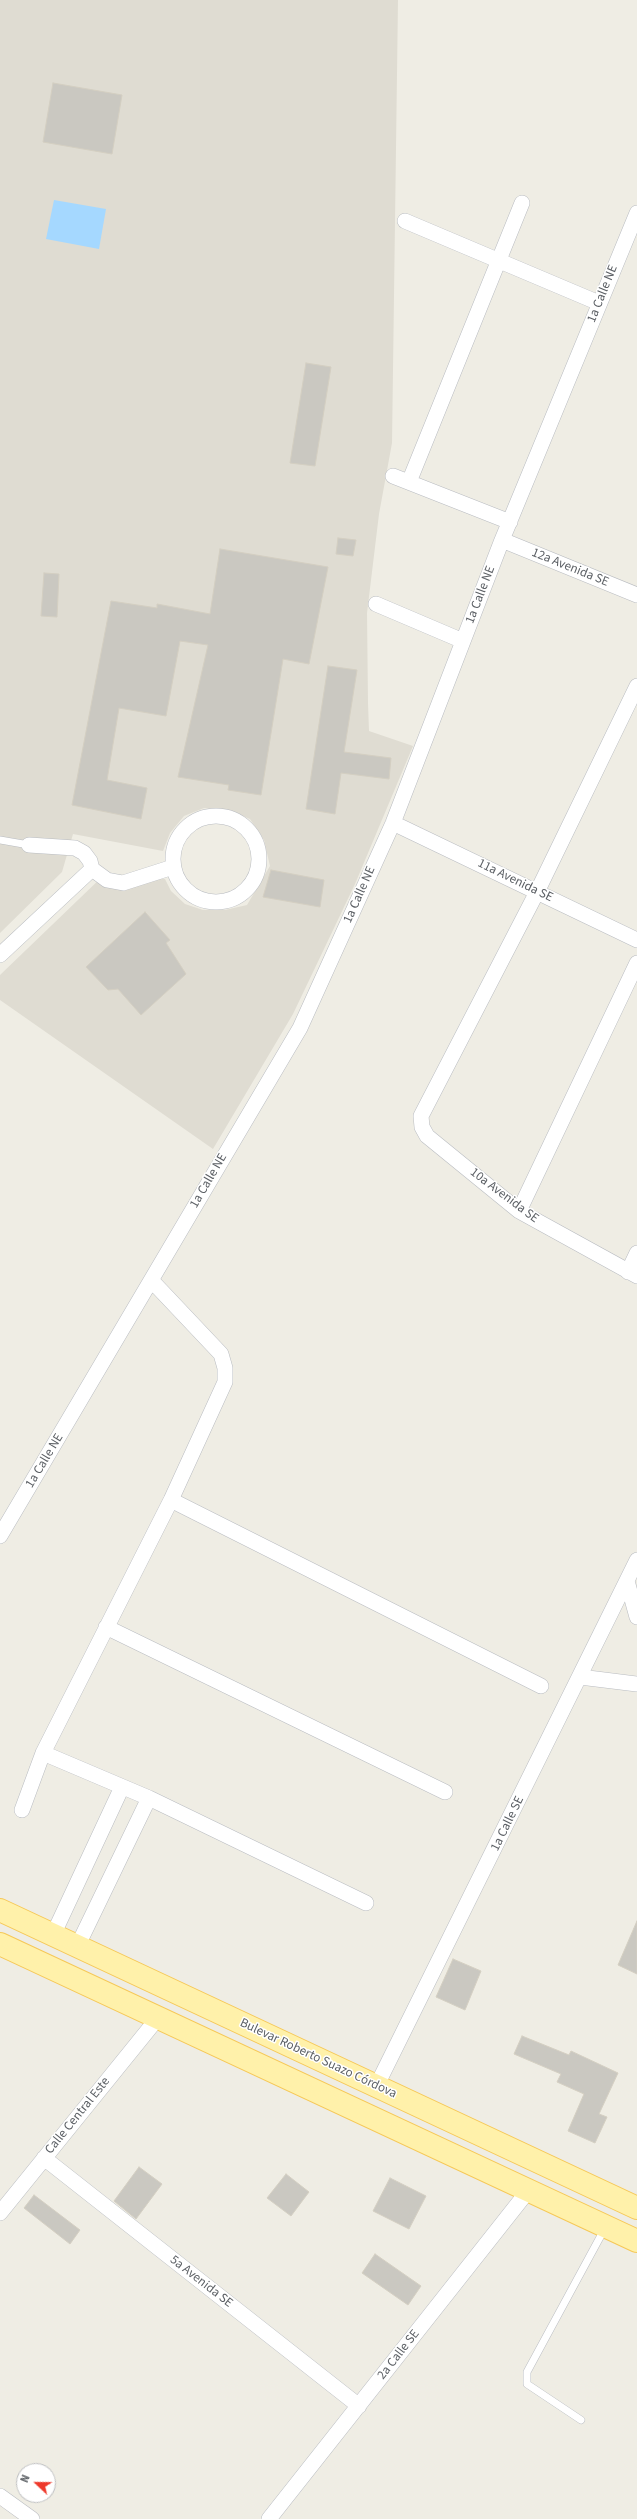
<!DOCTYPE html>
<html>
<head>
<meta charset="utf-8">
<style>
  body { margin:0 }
  #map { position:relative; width:637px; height:2519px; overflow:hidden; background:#efede4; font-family:"Source Sans 3",sans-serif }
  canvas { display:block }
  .north { position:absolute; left:16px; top:2463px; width:40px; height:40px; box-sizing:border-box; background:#fff; border:1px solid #bebfc1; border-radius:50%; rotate:292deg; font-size:11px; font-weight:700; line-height:16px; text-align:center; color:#5c6065 }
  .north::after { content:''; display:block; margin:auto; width:14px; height:18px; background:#ee392b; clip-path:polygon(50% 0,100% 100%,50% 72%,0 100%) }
</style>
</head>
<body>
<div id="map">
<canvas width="637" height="2519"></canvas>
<div class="north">N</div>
</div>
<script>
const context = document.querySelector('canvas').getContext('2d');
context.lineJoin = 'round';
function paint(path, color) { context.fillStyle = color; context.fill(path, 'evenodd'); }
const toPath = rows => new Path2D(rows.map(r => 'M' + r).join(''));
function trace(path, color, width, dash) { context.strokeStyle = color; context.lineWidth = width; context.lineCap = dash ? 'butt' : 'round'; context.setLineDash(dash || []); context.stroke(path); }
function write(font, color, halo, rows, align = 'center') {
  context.font = font + ' "Source Sans 3",sans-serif'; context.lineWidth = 3; context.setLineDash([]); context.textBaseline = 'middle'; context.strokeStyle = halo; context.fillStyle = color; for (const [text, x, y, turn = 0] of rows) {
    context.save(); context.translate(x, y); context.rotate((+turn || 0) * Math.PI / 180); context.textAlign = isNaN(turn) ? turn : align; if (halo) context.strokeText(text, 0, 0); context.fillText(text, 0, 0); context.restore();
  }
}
const education = toPath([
  [0,0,398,0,392,443,379,514,367,613,368,703,369,731,413,746,355,884,293,1014,213,1149,0,1000,0,975,105,874,165,879,171,891,185,904,203,910,225,910,247,905,270,866,264,840,250,819,231,811,204,808,184,816,170,833,163,851,73,834,62,872,0,933]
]);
const water = toPath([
  [54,200,106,209,99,249,46,239]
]);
const building = toPath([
  [53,83,122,95,112,154,43,142,53,83],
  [306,363,331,367,315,466,290,463,306,363],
  [338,538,356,540,353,556,336,554,338,538],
  [220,549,328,567,309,664,283,659,261,795,228,790,229,785,178,777,208,645,180,641,166,716,119,708,107,780,147,788,141,819,72,805,111,601,157,608,157,604,210,614,220,549],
  [44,573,59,574,57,617,41,616,44,573],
  [328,666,357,670,344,752,391,758,389,779,341,773,335,814,306,809,328,666],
  [271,870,324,880,320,907,263,897,271,870],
  [145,912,170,940,166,943,186,974,141,1015,118,989,108,990,86,967,145,912],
  [637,1921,637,1974,618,1965,637,1921],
  [453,1959,481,1971,465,2010,436,1997,453,1959],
  [522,2036,569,2055,571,2051,618,2073,599,2114,607,2117,595,2143,568,2131,584,2094,557,2082,561,2074,514,2054,522,2036],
  [139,2167,162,2184,136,2219,114,2201,139,2167],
  [286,2174,309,2192,291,2216,267,2198,286,2174],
  [390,2178,426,2196,409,2229,373,2211,390,2178],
  [34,2195,80,2230,70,2244,24,2208,34,2195],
  [375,2254,421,2286,408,2305,362,2273,375,2254]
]);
const lane = toPath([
  [0,840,29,845],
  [581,2420,527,2384,527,2372,605,2228]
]);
const street = toPath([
  [405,221,599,303],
  [393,476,510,522],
  [409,482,522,203],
  [502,540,637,595],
  [376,604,463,641],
  [637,686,537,892,421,1116,422,1127,427,1136,519,1211,637,1276],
  '173 859a43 43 0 1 1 86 0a43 43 0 1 1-86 0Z',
  [393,823,637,940],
  [29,845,75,848,84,853,90,861,92,869,107,880,123,883,173,867],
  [0,955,92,869],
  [519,1211,637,963],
  [628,1272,637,1253],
  [171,1500,541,1686],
  [0,1536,300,1028,393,823,502,540,637,213],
  [627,1581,637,1617],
  [106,1627,445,1792],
  [580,1677,637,1684],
  [43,1753,149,1798,366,1903],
  [22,1810,43,1753,171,1500,225,1382,225,1368,221,1354,152,1281],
  [53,1935,122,1787],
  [78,1945,149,1798],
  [376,2087,637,1560],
  [44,2158,359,2406],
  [0,2213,157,2019],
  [0,2496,32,2519],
  [269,2519,528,2191]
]);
const primary = toPath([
  [0,1910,637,2208],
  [0,1944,637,2241]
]);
const streetNames = [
  ["1a Calle NE",603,294,-68],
  ["12a Avenida SE",570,568,22],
  ["1a Calle NE",481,595,-69],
  ["11a Avenida SE",515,881,26],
  ["1a Calle NE",360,895,-66],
  ["1a Calle NE",209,1181,-60],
  ["10a Avenida SE",504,1196,37],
  ["1a Calle NE",45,1461,-59],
  ["1a Calle SE",508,1824,-64],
  ["Bulevar Roberto Suazo Córdova",318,2059,25],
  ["Calle Central Este",78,2116,-51],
  ["5a Avenida SE",201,2282,38],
  ["2a Calle SE",399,2355,-52]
];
paint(education, '#dfdcd2');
paint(water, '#a5d8ff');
paint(building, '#cac8c1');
trace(building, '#d4cfc2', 1);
trace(lane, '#b9bcc1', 8);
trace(street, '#b9bcc1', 16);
trace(primary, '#f6c857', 24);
trace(lane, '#fff', 7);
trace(street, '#fff', 15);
trace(primary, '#fff1aa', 22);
write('13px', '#5c6065', '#fff', streetNames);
</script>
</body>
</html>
